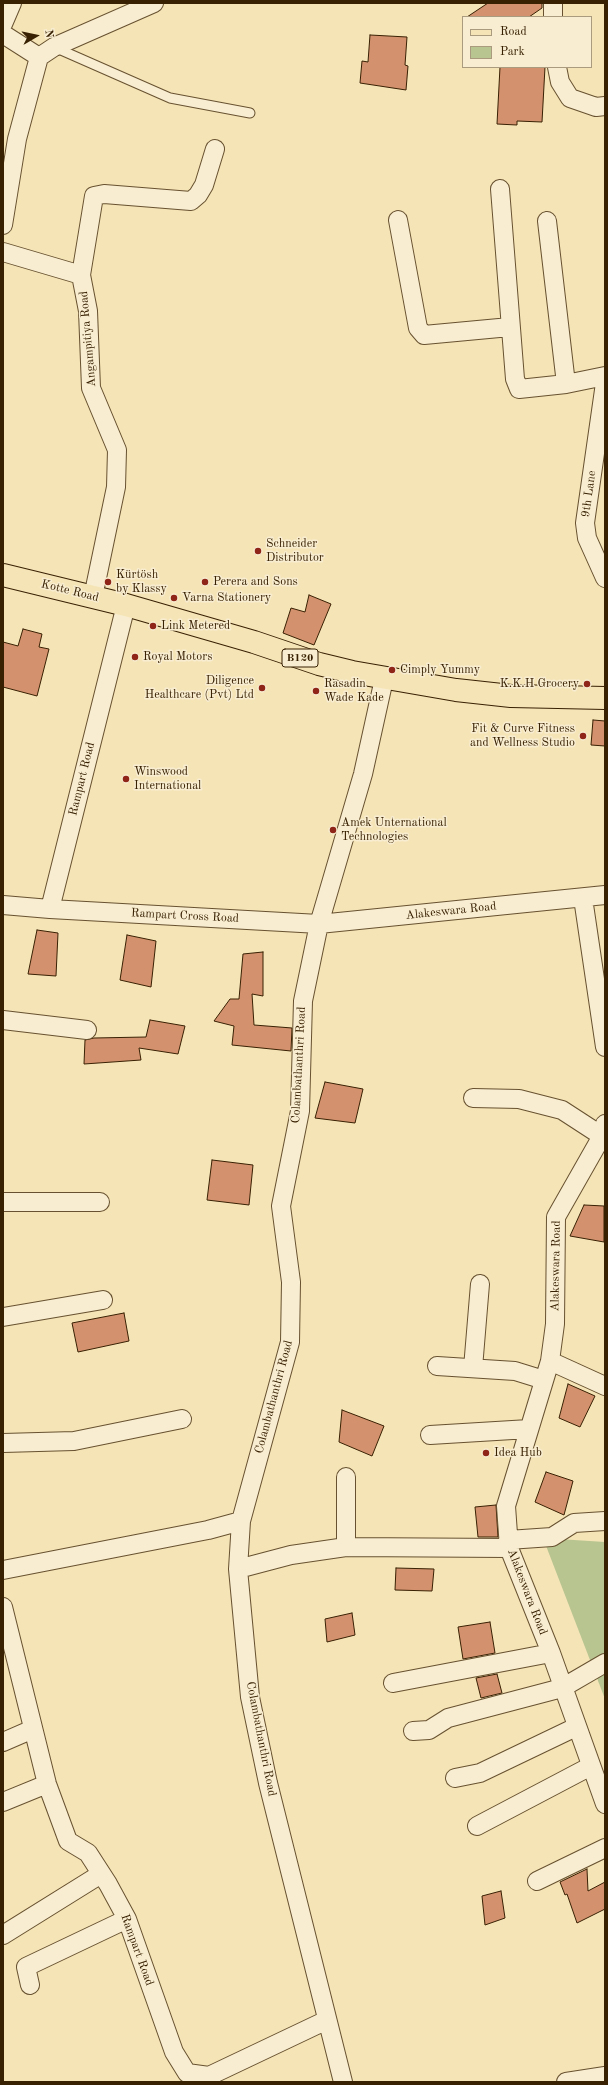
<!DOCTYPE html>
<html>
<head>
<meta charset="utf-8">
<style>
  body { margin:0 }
  #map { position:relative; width:608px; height:2085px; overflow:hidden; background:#f5e4b6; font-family:"Old Standard TT",serif }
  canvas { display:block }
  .frame { position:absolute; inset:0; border:4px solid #382003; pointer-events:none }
  .legend { position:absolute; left:462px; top:16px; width:130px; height:52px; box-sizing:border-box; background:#f8edd0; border:1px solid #ab9b7e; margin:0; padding:5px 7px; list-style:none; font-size:12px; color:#382003 }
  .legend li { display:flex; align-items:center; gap:8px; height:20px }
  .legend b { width:20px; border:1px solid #ab9b7e }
  .north { position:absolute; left:16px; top:16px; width:40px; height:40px; -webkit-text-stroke:3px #f8edd0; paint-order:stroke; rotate:81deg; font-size:11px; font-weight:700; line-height:16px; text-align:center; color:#382003 }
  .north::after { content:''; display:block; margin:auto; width:14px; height:18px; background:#382003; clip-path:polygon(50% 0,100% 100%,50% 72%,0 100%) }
</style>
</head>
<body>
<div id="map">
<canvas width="608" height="2085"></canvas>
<div class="frame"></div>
<ul class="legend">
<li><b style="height:5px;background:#f5e4b6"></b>Road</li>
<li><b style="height:11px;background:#b8c591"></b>Park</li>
</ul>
<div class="north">N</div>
</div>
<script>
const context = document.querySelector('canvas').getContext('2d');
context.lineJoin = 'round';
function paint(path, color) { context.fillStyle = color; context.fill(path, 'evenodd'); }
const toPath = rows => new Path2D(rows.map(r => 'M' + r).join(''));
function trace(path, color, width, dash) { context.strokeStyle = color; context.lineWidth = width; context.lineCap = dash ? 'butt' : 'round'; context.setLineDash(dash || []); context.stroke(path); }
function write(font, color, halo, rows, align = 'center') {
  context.font = font + ' "Old Standard TT",serif'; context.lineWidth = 3; context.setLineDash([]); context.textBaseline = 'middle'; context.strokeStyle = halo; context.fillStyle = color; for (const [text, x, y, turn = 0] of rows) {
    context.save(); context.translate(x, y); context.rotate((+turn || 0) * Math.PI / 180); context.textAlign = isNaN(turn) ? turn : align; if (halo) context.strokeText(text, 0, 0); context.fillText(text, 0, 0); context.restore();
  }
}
const green = toPath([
  [543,1538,605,1542,605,1699]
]);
const building = toPath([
  [488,3,542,3,542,8,529,17,467,17,488,3],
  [370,35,407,37,405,65,408,66,406,90,360,83,362,61,368,62,370,35],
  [500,67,545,67,542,122,517,121,517,125,497,124,500,67],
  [309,595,331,604,314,645,283,633,291,608,305,612,309,595],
  [23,629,42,634,39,647,49,649,37,696,3,687,3,642,18,646,23,629],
  [593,720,605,721,605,746,591,745,593,720],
  [37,930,58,933,56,976,28,974,37,930],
  [127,935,156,941,151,987,120,980,127,935],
  [263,952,263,996,252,994,254,1025,292,1028,291,1051,232,1045,234,1026,214,1021,230,999,239,999,243,954,263,952],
  [150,1020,185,1026,178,1054,139,1048,141,1060,84,1064,85,1040,94,1038,146,1037,150,1020],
  [325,1082,363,1089,355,1123,315,1118,325,1082],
  [212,1160,253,1165,249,1205,207,1200,212,1160],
  [584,1205,604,1206,604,1242,570,1236,584,1205],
  [124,1313,129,1341,78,1352,72,1323,124,1313],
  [568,1384,595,1396,580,1427,559,1418,568,1384],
  [342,1410,384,1426,372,1456,339,1442,342,1410],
  [546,1472,573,1481,564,1515,535,1502,546,1472],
  [496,1505,498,1537,478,1537,475,1507,496,1505],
  [396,1568,434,1569,432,1591,395,1590,396,1568],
  [352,1613,355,1635,327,1642,325,1619,352,1613],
  [490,1622,495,1653,463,1659,458,1627,490,1622],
  [497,1674,502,1693,481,1698,476,1678,497,1674],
  [587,1869,588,1891,605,1882,605,1909,577,1923,567,1894,565,1895,560,1882,587,1869],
  [501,1891,505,1918,485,1925,482,1896,501,1891]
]);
const service = toPath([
  [54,47,170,98,250,113]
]);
const minor = toPath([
  [553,3,553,17],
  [3,24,12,3],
  [3,34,39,57],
  [557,67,560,82,570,98,596,107,605,106],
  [500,189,515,379,519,389,566,384,605,376],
  [398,220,418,328,424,335,510,327],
  [547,221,566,384],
  [3,225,17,139,39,57,54,47,154,3],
  [3,252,81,275,88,311,91,388,117,450,116,487,93,597],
  [81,275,94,196,104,194,191,201,198,195,204,185,215,149],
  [605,383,585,523,587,538,605,578],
  [583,898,605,1047],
  [3,905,50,909,126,605],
  [50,909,319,924,605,895],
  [3,1020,87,1030],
  [473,1098,519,1099,562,1110,602,1136],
  [605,1124,602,1136,556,1217,555,1324,550,1361,506,1506,509,1548,551,1653,605,1804],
  [3,1202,100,1202],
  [3,1317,103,1300],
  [550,1361,605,1386],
  [437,1366,515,1371,544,1380],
  [473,1368,480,1284],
  [430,1435,529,1429],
  [3,1443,74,1441,182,1419],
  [346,1477,346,1547],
  [508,1540,552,1537,574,1523,605,1521],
  [238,1569,291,1555,346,1547,509,1548],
  [3,1570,208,1530,241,1521],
  [3,1607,47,1784,68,1841,88,1853,108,1884,127,1919,174,2052,187,2073,209,2076,327,2020],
  [393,1683,551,1653],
  [413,1731,429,1730,448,1718,562,1688,605,1663],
  [3,1742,33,1729],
  [455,1778,480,1773,576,1727],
  [3,1802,47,1784],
  [477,1826,591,1766],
  [537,1881,605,1848],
  [3,1935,101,1874],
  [30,1985,26,1967,127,1919],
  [343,2082,268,1783,250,1697,238,1569,241,1521,290,1342,291,1282,281,1206,300,1111,303,1001,319,924,363,774,384,679],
  [566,2082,605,2076]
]);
const primary = toPath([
  [3,575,126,605,254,642,319,664,352,672,456,690,511,696,605,698]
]);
const markers = [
  [258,551,4,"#8f2418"],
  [108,582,4,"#8f2418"],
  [205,582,4,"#8f2418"],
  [174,598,4,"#8f2418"],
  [153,626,4,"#8f2418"],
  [135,657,4,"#8f2418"],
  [392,670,4,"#8f2418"],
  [587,684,4,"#8f2418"],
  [262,688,4,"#8f2418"],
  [316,691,4,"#8f2418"],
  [583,736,4,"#8f2418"],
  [126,779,4,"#8f2418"],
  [333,830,4,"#8f2418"],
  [486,1453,4,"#8f2418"]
];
const shields = [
  [300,658,36]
];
const shieldNames = [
  ["B120",300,658]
];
const streetNames = [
  ["Angampitiya Road",88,339,-95],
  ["9th Lane",589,494,-82],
  ["Kotte Road",70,591,14],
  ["Rampart Road",82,779,-76],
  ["Alakeswara Road",451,911,-6],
  ["Rampart Cross Road",185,916,3],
  ["Colambathanthri Road",299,1065,-87],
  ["Alakeswara Road",556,1266,-89],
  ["Colambathanthri Road",274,1397,-75],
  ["Alakeswara Road",527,1592,69],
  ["Colambathanthri Road",261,1739,79],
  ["Rampart Road",137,1950,70]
];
const poiNames = [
  ["Schneider",266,544],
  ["Distributor",266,558],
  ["Kürtösh",116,575],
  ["by Klassy",116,589],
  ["Perera and Sons",213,582],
  ["Varna Stationery",182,598],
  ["Link Metered",161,626],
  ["Royal Motors",143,657],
  ["Cimply Yummy",400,670],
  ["Diligence",254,681,"right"],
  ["Healthcare (Pvt) Ltd",254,695,"right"],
  ["Rasadin",324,684],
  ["Wade Kade",324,698],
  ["K.K.H Grocery",579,684,"right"],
  ["Fit & Curve Fitness",575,729,"right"],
  ["and Wellness Studio",575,743,"right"],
  ["Winswood",134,772],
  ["International",134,786],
  ["Amek Unternational",341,823],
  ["Technologies",341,837],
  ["Idea Hub",494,1453]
];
paint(green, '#b8c591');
paint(building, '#d4916d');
trace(building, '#382003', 1);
trace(service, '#675130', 11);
trace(minor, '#675130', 20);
trace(primary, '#382003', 24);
trace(service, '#f8edd0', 9);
trace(minor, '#f8edd0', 18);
trace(primary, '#f5e4b6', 22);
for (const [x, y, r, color] of markers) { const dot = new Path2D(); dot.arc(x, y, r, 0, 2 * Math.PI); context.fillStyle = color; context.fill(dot); trace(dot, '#f8edd0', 1.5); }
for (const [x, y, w] of shields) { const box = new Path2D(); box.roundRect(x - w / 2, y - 9, w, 18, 3); context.fillStyle = '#f8edd0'; context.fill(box); trace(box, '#382003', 1); }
write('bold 11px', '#382003', null, shieldNames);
write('12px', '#382003', '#f8edd0', streetNames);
write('12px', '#382003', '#f8edd0', poiNames, 'left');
</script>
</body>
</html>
